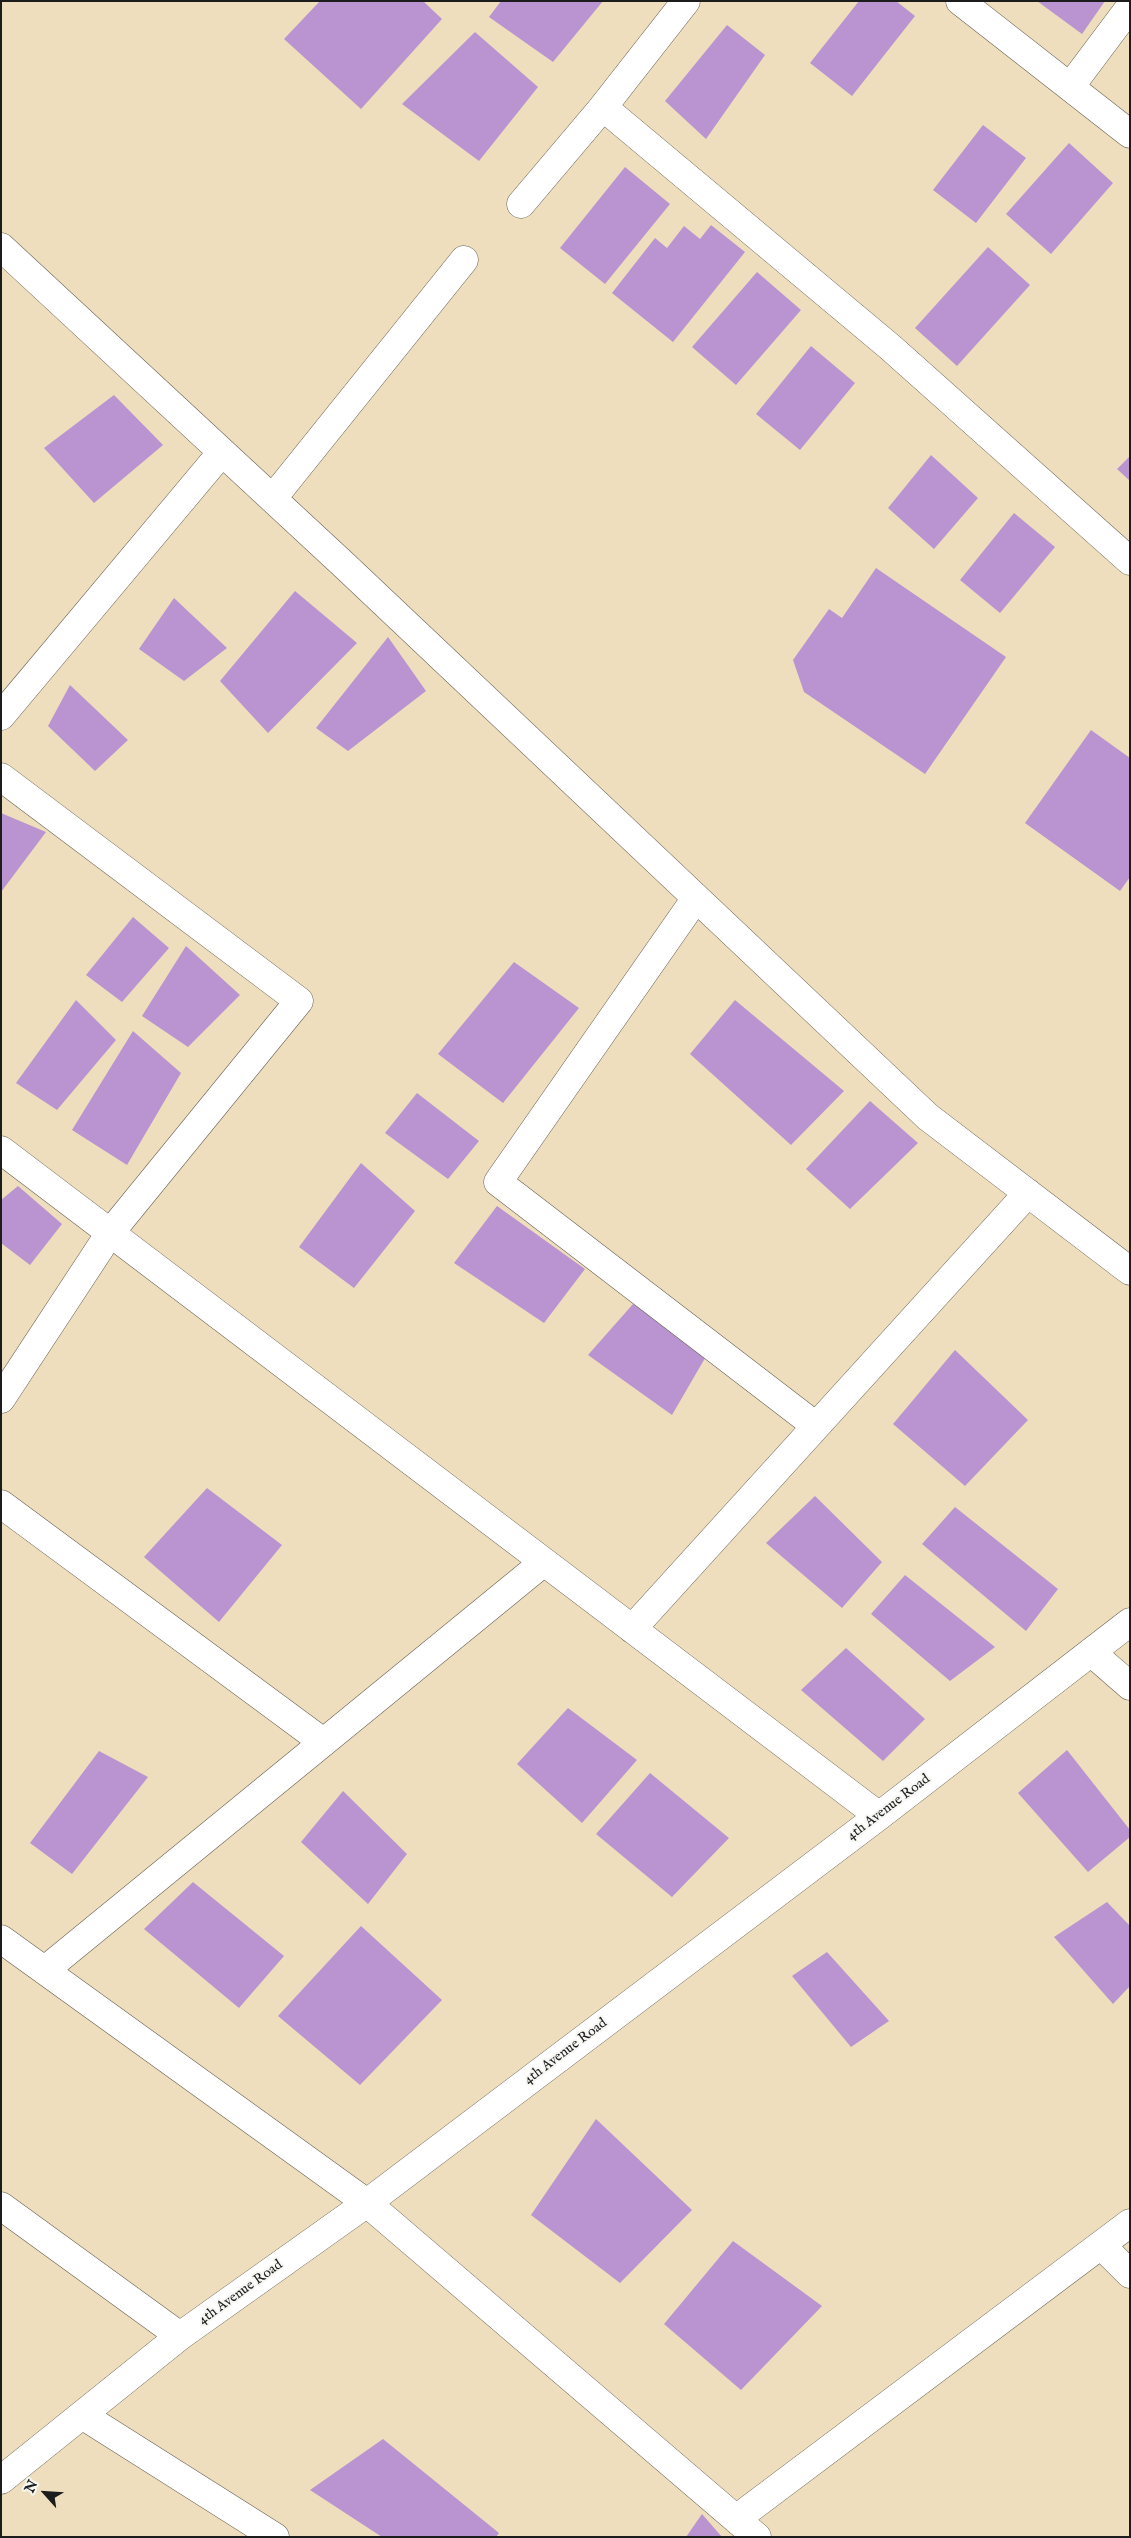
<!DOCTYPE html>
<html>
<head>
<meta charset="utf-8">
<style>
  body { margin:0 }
  #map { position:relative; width:1131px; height:2538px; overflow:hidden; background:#eedebd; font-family:"IM FELL English",serif }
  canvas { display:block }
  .frame { position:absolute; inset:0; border:2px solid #1c1c1c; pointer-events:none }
  .north { position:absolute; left:20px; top:2468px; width:50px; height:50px; -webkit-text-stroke:4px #f6f6f2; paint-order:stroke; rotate:296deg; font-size:14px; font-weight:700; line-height:20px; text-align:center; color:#1c1c1c }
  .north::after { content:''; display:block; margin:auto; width:18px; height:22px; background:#1c1c1c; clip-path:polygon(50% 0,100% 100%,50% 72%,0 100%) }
</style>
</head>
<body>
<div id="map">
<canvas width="1131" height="2538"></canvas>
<div class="frame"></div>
<div class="north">N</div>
</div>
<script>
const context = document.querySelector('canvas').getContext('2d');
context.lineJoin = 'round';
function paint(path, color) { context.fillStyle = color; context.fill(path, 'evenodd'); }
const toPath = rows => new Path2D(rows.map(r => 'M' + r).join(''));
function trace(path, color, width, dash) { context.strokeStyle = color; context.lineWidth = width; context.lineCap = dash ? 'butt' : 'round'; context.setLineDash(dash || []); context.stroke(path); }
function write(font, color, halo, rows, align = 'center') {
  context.font = font + ' "IM FELL English",serif'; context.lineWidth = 4; context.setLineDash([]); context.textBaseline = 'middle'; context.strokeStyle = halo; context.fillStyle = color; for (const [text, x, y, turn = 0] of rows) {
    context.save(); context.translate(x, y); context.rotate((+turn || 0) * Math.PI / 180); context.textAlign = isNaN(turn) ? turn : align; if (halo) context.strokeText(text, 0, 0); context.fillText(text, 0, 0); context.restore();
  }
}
const building = toPath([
  [320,1,423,1,442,19,361,109,284,39],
  [501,1,603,1,553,62,489,17],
  [859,1,896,1,915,16,852,96,810,63],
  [1037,1,1105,1,1082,34],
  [727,25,765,55,706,139,665,101],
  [475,32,538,87,479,161,402,104],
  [983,125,1026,158,976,223,933,190],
  [1069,143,1113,183,1051,254,1006,214],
  [625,167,670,204,605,284,560,248],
  [711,225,745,252,673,342,612,293,655,238,667,248,684,226,700,239],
  [988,247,1030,285,957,366,915,328],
  [757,272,801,310,736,385,692,347],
  [811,346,855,383,800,450,756,414],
  [114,395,163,445,94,503,44,448],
  [931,455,978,498,934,549,888,508],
  [1130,456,1130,481,1117,469],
  [1014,513,1055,547,1000,613,960,580],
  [876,568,1006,657,925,774,804,692,793,660,829,609,842,618],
  [295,591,357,643,268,733,220,681],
  [174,598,227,648,184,681,139,649],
  [388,637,426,691,348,751,316,728],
  [70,685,128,740,95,771,48,726],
  [1091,730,1130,758,1130,877,1120,891,1025,823],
  [1,813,46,832,1,892],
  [133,917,169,948,122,1002,86,975],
  [186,946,240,995,188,1047,142,1016],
  [514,962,579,1008,503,1103,438,1054],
  [76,1000,116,1040,57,1110,16,1083],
  [735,1000,844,1091,791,1145,690,1054],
  [133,1031,181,1073,127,1165,72,1130],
  [417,1093,479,1141,448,1179,385,1133],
  [870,1101,918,1143,850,1209,806,1169],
  [361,1163,415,1211,354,1288,299,1247],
  [18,1186,62,1224,30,1265,1,1243,1,1200],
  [497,1206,585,1269,544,1323,454,1263],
  [633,1304,708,1353,672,1415,588,1355],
  [955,1350,1028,1420,965,1486,893,1424],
  [207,1488,282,1545,219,1622,144,1557],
  [815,1496,882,1562,842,1608,766,1543],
  [955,1507,1058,1589,1026,1631,922,1544],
  [905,1575,995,1647,950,1681,871,1614],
  [846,1648,925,1719,883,1761,801,1690],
  [568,1708,637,1760,582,1823,517,1764],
  [1067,1750,1130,1830,1130,1837,1088,1872,1018,1793],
  [99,1751,148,1777,72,1874,30,1843],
  [650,1773,729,1838,672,1897,596,1834],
  [343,1791,407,1854,368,1904,301,1842],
  [193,1882,284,1956,239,2008,144,1929],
  [1107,1902,1130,1926,1130,1986,1113,2004,1054,1937],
  [361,1926,442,2000,360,2085,278,2016],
  [827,1952,889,2021,851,2047,792,1976],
  [596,2119,692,2210,620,2283,531,2215],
  [733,2241,822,2306,741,2390,664,2324],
  [383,2439,499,2533,496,2537,382,2537,310,2490],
  [702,2514,722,2537,686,2537]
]);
const minor = toPath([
  [686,1,603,107,890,347,1130,561],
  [960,1,1130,134],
  [1070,87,1130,7],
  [521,204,603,107],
  [1,247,344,565,928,1117,1130,1271],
  [273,498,464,260],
  [1,716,222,452],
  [1,777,299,1001,110,1233,1,1399],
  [696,898,498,1182,816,1426],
  [1,1150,879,1816],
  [1,1504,323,1742],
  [632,1629,1028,1193],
  [1091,1652,1130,1686],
  [1,1939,367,2203,757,2537],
  [45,1970,544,1562],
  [1,2206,180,2336],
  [1101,2245,1130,2274],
  [82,2415,275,2537],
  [1,2480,180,2336,367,2203,879,1816,1130,1622],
  [736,2519,1130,2223]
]);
const streetNames = [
  ["4th Avenue Road",889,1808,-37],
  ["4th Avenue Road",566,2052,-37],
  ["4th Avenue Road",241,2293,-36]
];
paint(building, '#b994d0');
trace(minor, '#666054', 29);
trace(minor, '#fff', 28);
write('14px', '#1c1c1c', '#f6f6f2', streetNames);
</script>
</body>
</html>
